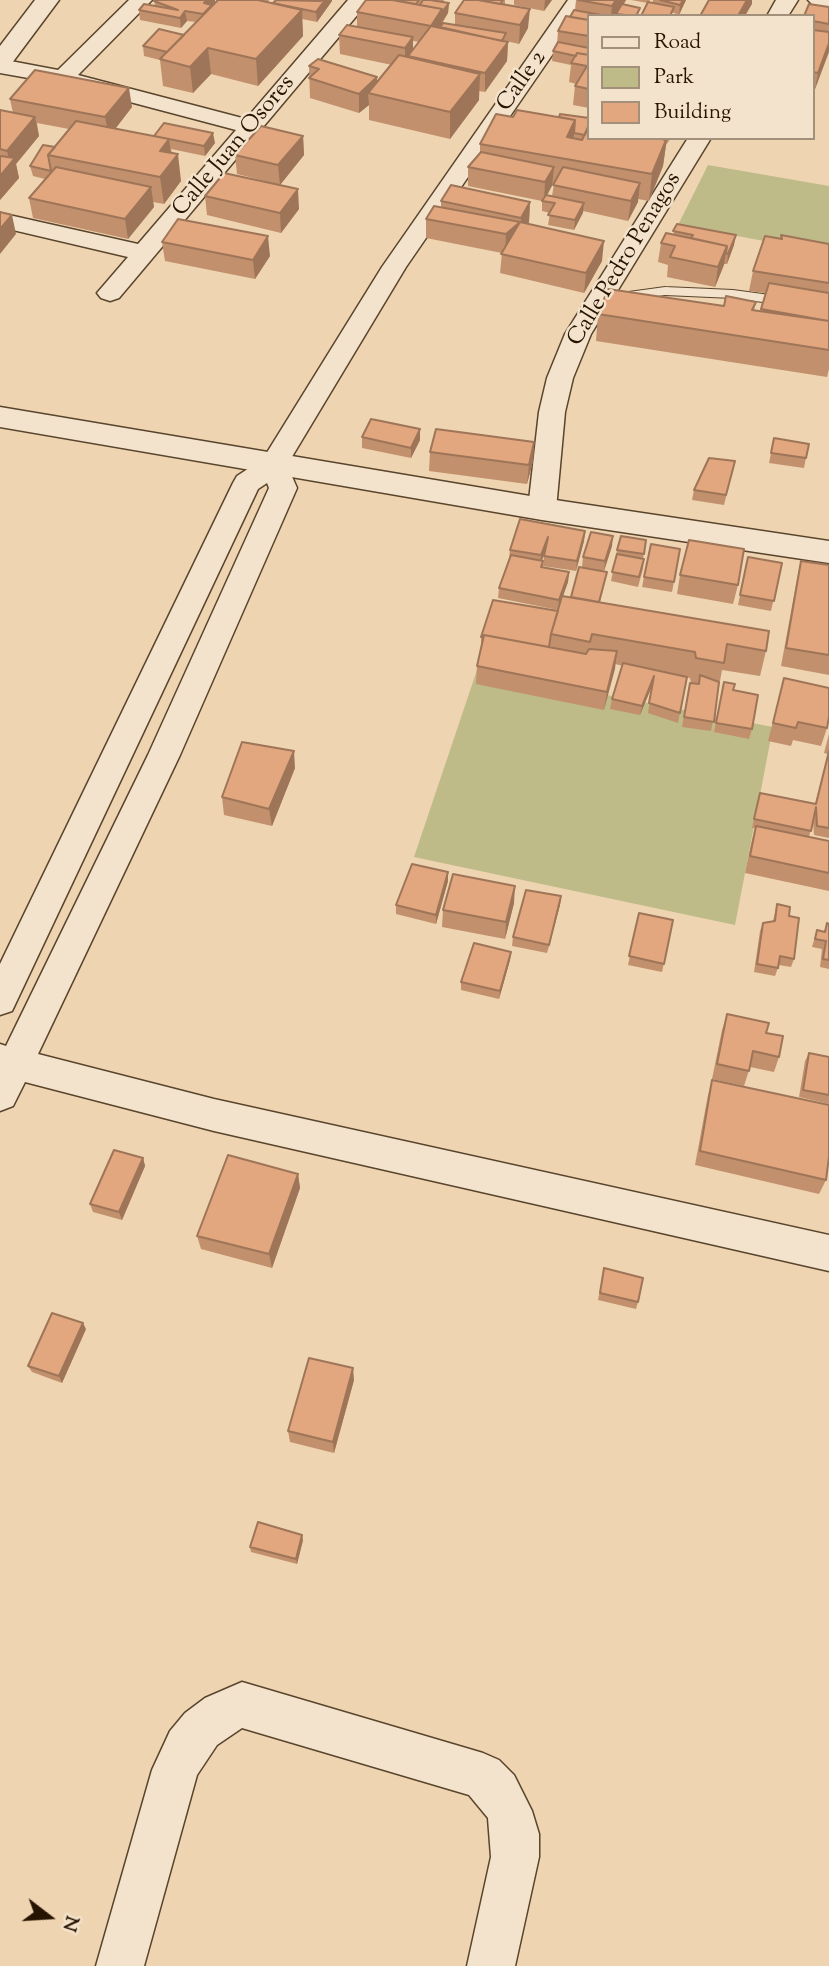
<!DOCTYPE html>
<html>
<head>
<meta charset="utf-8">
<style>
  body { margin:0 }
  #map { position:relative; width:829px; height:1966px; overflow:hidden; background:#eed4b1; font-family:"Sorts Mill Goudy",serif }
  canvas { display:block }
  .legend { position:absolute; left:587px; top:14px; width:228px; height:126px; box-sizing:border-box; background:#f4e3cc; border:2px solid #a2907a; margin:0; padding:9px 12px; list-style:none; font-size:21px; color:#271400 }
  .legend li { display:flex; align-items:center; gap:14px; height:35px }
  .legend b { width:35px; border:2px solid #a2907a }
  .north { position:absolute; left:14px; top:1882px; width:70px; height:70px; -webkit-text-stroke:5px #f4e3cc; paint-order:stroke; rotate:107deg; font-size:19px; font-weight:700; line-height:28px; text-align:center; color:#271400 }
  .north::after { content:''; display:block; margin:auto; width:24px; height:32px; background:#271400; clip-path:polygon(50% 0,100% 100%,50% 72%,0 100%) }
</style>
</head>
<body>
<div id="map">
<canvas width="829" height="1966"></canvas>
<ul class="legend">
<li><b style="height:9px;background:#f4e3cc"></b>Road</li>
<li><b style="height:19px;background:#bebb88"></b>Park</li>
<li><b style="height:19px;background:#e2a77e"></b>Building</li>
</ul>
<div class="north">N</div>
</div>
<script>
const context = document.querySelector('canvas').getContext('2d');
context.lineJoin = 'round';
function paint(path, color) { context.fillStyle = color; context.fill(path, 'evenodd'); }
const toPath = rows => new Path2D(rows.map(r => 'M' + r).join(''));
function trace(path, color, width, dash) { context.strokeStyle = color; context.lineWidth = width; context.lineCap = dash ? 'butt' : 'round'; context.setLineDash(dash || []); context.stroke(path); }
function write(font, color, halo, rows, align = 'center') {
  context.font = font + ' "Sorts Mill Goudy",serif'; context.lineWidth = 5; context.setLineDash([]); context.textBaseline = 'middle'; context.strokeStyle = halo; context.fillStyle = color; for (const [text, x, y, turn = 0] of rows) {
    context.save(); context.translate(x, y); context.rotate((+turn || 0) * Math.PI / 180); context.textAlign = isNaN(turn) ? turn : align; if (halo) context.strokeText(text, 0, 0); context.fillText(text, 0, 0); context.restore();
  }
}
const green = toPath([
  [708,165,829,186,829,253,678,225],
  [477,670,773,727,735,925,414,857]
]);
const service = toPath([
  [665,287,733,290,829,303,829,311,733,298,665,295,614,302,608,298,614,294,665,287]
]);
const minor = toPath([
  [129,0,152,0,78,75,246,119,348,0,370,0,119,298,110,301,101,298,97,293,128,257,0,227,0,213,138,244,236,130,62,84,0,73,0,59,58,70,129,0],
  [568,0,590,0,406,267,287,465,297,488,180,755,38,1054,214,1099,829,1235,829,1271,214,1131,25,1082,13,1106,0,1111,0,1044,6,1046,148,755,269,488,267,483,258,489,12,1011,0,1015,0,964,233,483,237,476,263,459,382,267,568,0],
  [776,0,798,0,788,16,767,16,776,0],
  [808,0,829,0,829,8,812,4,808,0],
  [688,138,711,138,591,334,573,378,565,412,556,509,552,516,542,519,532,516,528,509,539,412,547,378,565,334,688,138],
  [242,1682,483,1753,499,1760,514,1775,532,1811,539,1834,539,1857,515,1966,467,1966,491,1857,488,1818,469,1795,242,1728,217,1745,197,1775,144,1966,96,1966,152,1770,170,1731,185,1713,205,1698,242,1682]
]);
const tertiary = toPath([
  [35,0,59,0,9,67,0,69,0,46,35,0],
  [0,407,542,498,829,541,829,563,542,520,0,427,0,407]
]);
const wall = toPath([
  [154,0,215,0,212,6,217,1,216,0,269,0,268,2,273,3,276,0,332,0,332,1,317,22,302,19,303,36,258,86,211,74,193,93,163,86,160,60,144,56,143,46,184,35,196,22,187,21,181,28,140,20,139,10,155,6],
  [366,0,444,0,443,2,449,3,448,13,442,24,455,25,455,13,464,0,505,0,505,5,528,28,519,44,506,41,508,42,507,61,485,92,479,91,479,100,450,139,369,120,369,105,359,113,310,98,309,66,377,77,377,82,392,65,340,54,339,35,357,27,357,12],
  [413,41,419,42,413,49],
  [514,0,552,0,544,11,514,5],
  [576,0,626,0,623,5,639,16,589,16,589,108,573,105,575,86,576,84,569,82,571,65,552,61,553,51,557,44,558,31,575,10],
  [631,0,650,0,649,2,653,3,653,0,686,0,679,15,648,3],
  [829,7,829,50,813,92,813,16],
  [10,99,132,107,115,129,154,136,215,143,205,156,171,149,181,181,164,204,153,202,154,207,128,239,33,218,29,198,45,179,33,176,30,166,55,147,69,129,37,123,39,136,16,164,19,178,0,200,0,110,13,113],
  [513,117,559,117,589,138,671,138,666,145,663,166,649,201,638,199,638,202,628,221,583,211,574,230,548,225,550,213,542,211,542,201,468,186,468,167,480,153,480,144],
  [552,184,554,184,552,196,547,195],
  [303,136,304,155,280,185,237,174,235,155],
  [205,196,299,209,281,233,207,215],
  [441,201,530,202,529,222,528,224,602,261,584,293,500,273,502,253,426,238,426,219,441,207],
  [677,224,734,245,727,264,724,264,715,287,667,277,668,265,658,262,661,243,673,235],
  [781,235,829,244,829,369,827,377,596,341,598,314,724,306,756,302,754,310,760,311,765,293,749,291,753,271,780,239],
  [162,242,270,256,255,279,165,261],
  [362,437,420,440,411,458,362,448],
  [774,438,806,458,804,468,769,463],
  [534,442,533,461,527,484,429,471,430,452],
  [735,461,724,505,692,500,694,490],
  [585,531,584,541,576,571,543,566,544,555,542,561,543,561,543,567,569,572,568,582,563,596,571,597,605,582,600,602,766,651,760,676,722,670,711,731,682,727,688,692,691,683,690,678,679,676,687,677,678,723,648,713,652,686,640,715,610,709,612,699,623,666,615,664,604,710,476,684,477,666,481,646,481,637,558,610,498,598,499,588,509,558,510,550],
  [646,540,643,559,644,559,643,569,638,587,611,581,617,550],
  [612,546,604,571,582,567,583,557],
  [680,549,672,592,642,587,644,577],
  [748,557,782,563,771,611,738,605],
  [801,561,829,636,829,675,781,666,797,579],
  [680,575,738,585,733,604,677,594],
  [724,682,752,729,749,739,714,732],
  [779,697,827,728,821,746,793,740,791,746,768,741],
  [829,734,829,838,814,835,813,820,809,837,829,841,829,891,745,873,751,844,755,828,752,828,760,793,815,804,828,754,824,753],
  [295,768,272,826,224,815,222,797],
  [448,872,448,881,436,924,396,914,396,905],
  [561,896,560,905,547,953,512,946,513,937],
  [514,903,505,939,442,927,443,910],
  [777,904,789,916,794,959,791,967,779,965,775,976,754,972,760,931,763,923,773,921],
  [639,913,673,920,662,972,628,965],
  [827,923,829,924,829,969,820,967,822,949,812,947,817,930,824,932],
  [511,952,510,960,499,999,461,990,461,982],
  [727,1014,766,1033,779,1057,774,1072,750,1067,744,1086,712,1079,722,1030],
  [809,1053,829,1057,829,1104,799,1097,805,1061],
  [712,1080,826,1180,819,1194,695,1165,708,1095],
  [143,1158,145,1166,122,1220,93,1212,90,1204],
  [298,1174,300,1188,272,1268,201,1249,197,1236],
  [604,1268,638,1302,636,1309,598,1300],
  [86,1329,62,1383,32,1372,28,1366],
  [354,1380,334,1453,290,1442,288,1431],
  [303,1540,297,1564,251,1552,250,1547]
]);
const shadedWall = toPath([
  [207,0,215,0,215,2,212,5,204,24,203,14,204,3],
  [325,0,332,0,332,1,317,22,316,12],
  [545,0,552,0,544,11],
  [616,0,626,0,616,16,611,16,612,6],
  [683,0,686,0,679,15,680,5],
  [747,0,752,0,752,4,745,16,738,16],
  [449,3,448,13,442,22,442,28,431,26,442,9],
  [530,9,528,28,519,44,520,25],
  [302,10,303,36,258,86,256,59],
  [185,11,187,21,181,28,180,18],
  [413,37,413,56,408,56,408,64,405,68,405,48],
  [508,42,507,61,485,92,485,73],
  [829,43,829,52,814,92,818,73],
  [208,48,211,74,193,93,190,67],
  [480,74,479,100,450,139,450,112],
  [377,77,377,95,368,93,369,105,359,113,359,94],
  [129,88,132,107,109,137,105,117],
  [35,117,39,136,16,164,19,178,0,200,0,176,10,164,7,151],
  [575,120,573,146,567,137],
  [213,133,215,143,205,156,204,146],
  [303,136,304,155,280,185,278,165],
  [667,138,663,166,649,201,652,174,659,152],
  [169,139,172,161,178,154,181,181,164,204,160,177,160,151],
  [554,167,552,186,544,201,545,182],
  [640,183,638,202,628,221,631,201],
  [151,187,154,207,128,239,125,219],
  [298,189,299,209,281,233,280,213],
  [530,202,529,222,520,238,521,218],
  [584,203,583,213,574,230,575,220],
  [12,215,16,234,0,254,0,229],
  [520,222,505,254,506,234],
  [736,235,734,245,727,264,728,254],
  [268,236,270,256,255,279,253,260],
  [604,241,602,261,584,293,586,273],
  [727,246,724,265,715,287,718,267],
  [420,429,420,440,411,458,411,448],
  [534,442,533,461,527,484,529,465],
  [585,531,584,541,576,571,577,561],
  [613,536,612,546,604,571,605,561],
  [548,537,547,547,540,565,541,555],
  [569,572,568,582,558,610,559,600],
  [617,651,615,669,604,710,607,692],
  [654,676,652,686,640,715,642,706],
  [294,751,295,768,272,826,269,809],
  [448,872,448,881,436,924,436,915],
  [515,886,514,903,505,939,506,922],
  [561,896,560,905,547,953,549,945],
  [511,952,510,960,499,999,500,991],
  [143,1158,145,1166,122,1220,119,1212],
  [298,1174,300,1188,272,1268,269,1254],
  [83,1323,86,1329,62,1383,59,1376],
  [353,1368,354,1380,334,1453,333,1442],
  [302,1535,303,1540,297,1564,296,1559]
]);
const building = toPath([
  [155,0,207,0,204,3,212,5,203,14,185,11,180,18,139,10,144,4,178,10,154,1,155,0],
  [218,0,258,0,302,10,256,59,208,48,190,67,160,59,218,0],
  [276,0,321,1,318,0,325,0,316,12,273,3,276,0],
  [366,0,392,0,442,9,431,26,508,42,485,73,408,56,431,26,357,12,366,0],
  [392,0,419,0,416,4,392,0],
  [423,0,430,0,449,3,442,12,442,9,420,5,423,0],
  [464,0,478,0,530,9,520,25,455,13,464,0],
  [478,0,503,0,500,4,478,0],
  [578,0,616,0,612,6,578,0],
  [660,0,683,0,680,5,660,0],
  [709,0,747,0,738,16,700,16,709,0],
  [648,2,674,7,670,16,641,16,648,2],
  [622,4,640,8,636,16,616,14,622,4],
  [809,4,829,7,829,24,813,21,813,16,804,16,809,4],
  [574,10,606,16,589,16,589,20,570,17,574,10],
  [566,16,589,20,589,36,558,31,566,16],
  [443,23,506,33,502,41,440,27,443,23],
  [347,25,413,37,405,48,339,35,347,25],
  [159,29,184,35,167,52,143,46,159,29],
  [813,30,829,32,829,43,818,73,813,72,813,30],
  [558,42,589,48,589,55,577,53,576,56,553,51,558,42],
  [577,53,589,55,589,89,575,86,587,66,571,63,577,53],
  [399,55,480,74,450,112,368,93,399,55],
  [318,59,377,77,359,94,309,78,319,69,309,66,318,59],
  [35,70,129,88,105,117,10,99,35,70],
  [0,110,35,117,7,151,0,149,0,110],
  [517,110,575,120,567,137,582,140,588,127,589,127,589,138,657,138,666,140,652,174,480,144,496,114,513,117,517,110],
  [560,114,589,118,589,127,588,127,585,135,574,133,575,120,559,117,560,114],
  [76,121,169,139,160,151,178,154,160,177,48,155,76,121],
  [164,123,213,133,204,146,154,136,164,123],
  [261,126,303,136,278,165,235,155,261,126],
  [43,145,55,147,48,155,51,171,30,166,43,145],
  [481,152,554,167,545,182,468,167,481,152],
  [0,156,15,158,0,176,0,156],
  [56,167,151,187,125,219,29,198,56,167],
  [563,167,640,183,631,201,553,185,563,167],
  [224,173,298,189,280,213,205,196,224,173],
  [451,185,530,202,521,218,441,201,451,185],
  [546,195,584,203,575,220,548,215,555,203,542,201,546,195],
  [434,206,520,222,506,234,426,219,434,206],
  [0,212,12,215,0,229,0,212],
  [178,219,268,236,253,260,162,242,178,219],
  [520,222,604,241,586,273,501,254,520,222],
  [677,224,736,235,728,254,726,253,727,246,691,238,693,235,673,231,677,224],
  [666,233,727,246,718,267,670,257,675,246,661,243,666,233],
  [781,235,829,244,829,283,753,271,765,236,782,239,781,235],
  [769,283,829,293,829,321,761,309,769,283],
  [608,289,724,306,726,296,756,302,752,310,829,321,829,350,598,314,608,289],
  [371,419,420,429,411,448,362,437,371,419],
  [436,429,534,442,529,465,430,452,436,429],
  [774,438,809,444,806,458,771,453,774,438],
  [709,458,735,461,726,495,694,490,709,458],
  [520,519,585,531,577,561,544,556,548,537,541,555,510,550,520,519],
  [591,532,613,536,605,561,583,557,591,532],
  [621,536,646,540,644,554,617,550,621,536],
  [689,540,744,549,738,585,680,575,689,540],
  [651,544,680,549,674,582,644,577,651,544],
  [617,554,644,559,639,577,612,572,617,554],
  [511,555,543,561,541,567,569,572,559,600,499,588,511,555],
  [748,557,782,563,774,601,740,595,748,557],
  [801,561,829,565,829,655,786,648,801,561],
  [579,567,607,572,599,602,571,597,579,567],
  [562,596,769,631,766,651,727,644,724,663,696,658,695,652,592,634,590,642,551,634,562,596],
  [493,600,558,611,551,634,549,647,484,635,483,637,481,637,493,600],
  [484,635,586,654,589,649,617,651,607,692,477,666,484,635],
  [623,663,687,677,680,713,649,703,654,676,642,706,612,699,623,663],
  [700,675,719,682,714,722,684,717,690,683,699,684,700,675],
  [784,678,829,688,829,717,827,728,798,722,796,728,773,723,784,678],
  [724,682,735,684,733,690,758,695,752,729,716,723,724,682],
  [242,742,294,751,269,809,222,797,242,742],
  [829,751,829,828,817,826,816,807,811,831,754,819,760,793,816,804,829,751],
  [756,826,829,841,829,873,750,856,756,826],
  [412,864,448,872,436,915,396,905,412,864],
  [453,874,515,886,506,922,443,910,453,874],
  [526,890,561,896,549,945,513,937,526,890],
  [777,904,790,907,789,916,799,918,794,959,780,956,778,968,757,964,763,923,775,921,777,904],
  [639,913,673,920,664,964,629,956,639,913],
  [827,923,829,924,829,960,823,959,826,941,815,939,817,930,825,932,827,923],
  [474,943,511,952,500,991,461,982,474,943],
  [727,1014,769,1023,766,1033,783,1036,779,1057,753,1051,749,1071,717,1064,727,1014],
  [809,1053,829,1057,829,1095,803,1090,809,1053],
  [712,1080,829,1105,829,1157,826,1180,700,1151,712,1080],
  [114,1150,143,1158,119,1212,90,1204,114,1150],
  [228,1155,298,1174,269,1254,197,1236,228,1155],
  [604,1268,643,1278,638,1302,600,1293,604,1268],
  [52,1313,83,1323,59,1376,28,1366,52,1313],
  [309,1358,353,1368,333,1442,288,1431,309,1358],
  [258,1522,302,1535,296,1559,250,1547,258,1522]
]);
const farStreetnames = [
  ["Calle 2",523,82,-55],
  ["Calle Juan Osores",235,147,-50],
  ["Calle Pedro Penagos",626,260,-59]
];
paint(green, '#bebb88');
trace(service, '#59442c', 2);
trace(minor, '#59442c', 3);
trace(tertiary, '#59442c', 3);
paint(service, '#f4e3cc');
paint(minor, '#f4e3cc');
paint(tertiary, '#f4e3cc');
paint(wall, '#c2906c');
paint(shadedWall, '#9e7558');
paint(building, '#e2a77e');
trace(building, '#9e7558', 2);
write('23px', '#271400', '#f4e3cc', farStreetnames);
</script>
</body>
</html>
